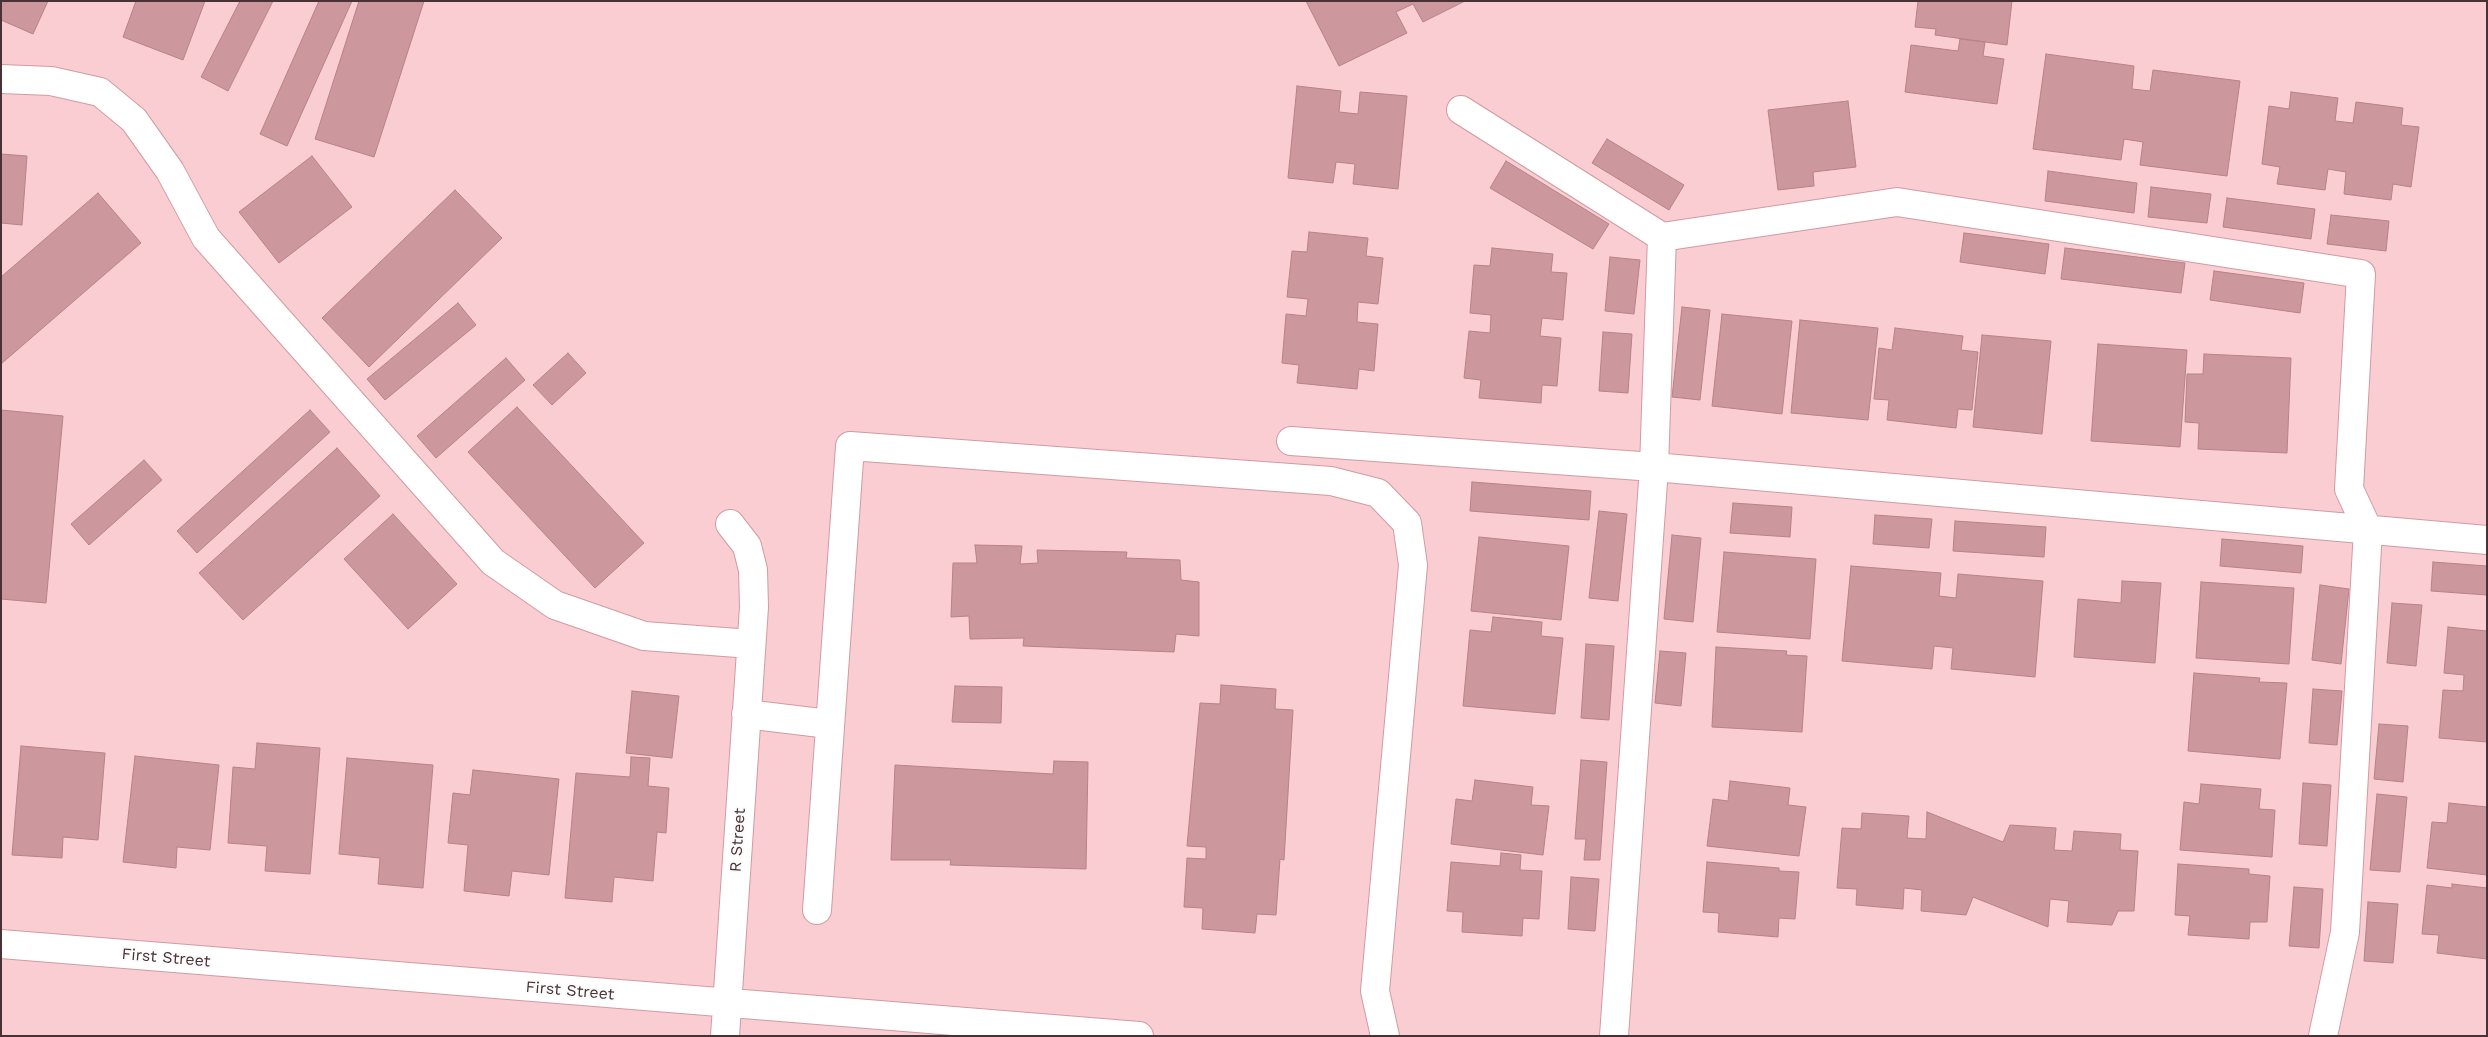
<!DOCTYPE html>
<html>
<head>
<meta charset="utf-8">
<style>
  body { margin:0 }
  #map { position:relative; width:2488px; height:1037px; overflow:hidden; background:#facdd2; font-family:"Work Sans",sans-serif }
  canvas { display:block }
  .frame { position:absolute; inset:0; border:2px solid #483235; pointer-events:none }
</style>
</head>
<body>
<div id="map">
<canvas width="2488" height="1037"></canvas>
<div class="frame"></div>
</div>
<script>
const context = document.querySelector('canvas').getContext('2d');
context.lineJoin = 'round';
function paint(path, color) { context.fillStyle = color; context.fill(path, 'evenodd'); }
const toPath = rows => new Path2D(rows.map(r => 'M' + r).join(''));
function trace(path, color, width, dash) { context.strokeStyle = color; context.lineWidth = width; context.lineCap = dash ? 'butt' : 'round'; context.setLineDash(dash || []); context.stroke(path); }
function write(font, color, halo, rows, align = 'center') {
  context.font = font + ' "Work Sans",sans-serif'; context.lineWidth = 4.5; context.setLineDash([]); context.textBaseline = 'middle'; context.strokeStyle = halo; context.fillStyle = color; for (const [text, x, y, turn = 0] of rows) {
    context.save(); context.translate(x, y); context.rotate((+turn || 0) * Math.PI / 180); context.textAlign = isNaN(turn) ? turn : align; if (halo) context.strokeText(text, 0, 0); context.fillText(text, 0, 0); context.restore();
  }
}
const building = toPath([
  [1,1,48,1,33,34,1,20,1,1],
  [136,1,205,1,183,60,123,37,136,1],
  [240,1,273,1,228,91,201,77,240,1],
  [319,1,352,1,287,146,260,134,319,1],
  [359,1,424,1,374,157,315,139,359,1],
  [1306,1,1465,1,1423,22,1413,4,1396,12,1407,33,1339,66,1306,1],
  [1918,1,2012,1,2007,45,1935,35,1936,29,1915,27,1918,1],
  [1960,39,1985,42,1983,56,2004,59,1997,104,1905,92,1911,45,1958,51,1960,39],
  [2046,54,2134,66,2132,89,2150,91,2153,70,2240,81,2227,176,2140,165,2143,142,2124,139,2121,160,2033,149,2046,54],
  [1297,86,1341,91,1339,112,1358,114,1360,92,1407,96,1398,189,1353,184,1355,164,1336,162,1333,183,1288,178,1297,86],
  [2291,92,2338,98,2335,121,2353,123,2356,102,2403,108,2401,125,2419,127,2411,187,2393,184,2391,200,2344,194,2346,172,2328,169,2325,190,2277,184,2280,167,2262,164,2269,106,2289,109,2291,92],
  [1848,101,1856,167,1813,172,1814,186,1778,190,1768,110,1848,101],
  [1607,139,1684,185,1669,210,1592,163,1607,139],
  [1,154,27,156,22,225,1,223,1,154],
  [312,156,352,207,279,263,239,212,312,156],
  [1506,161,1609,224,1593,249,1490,188,1506,161],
  [2048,171,2137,183,2134,213,2045,201,2048,171],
  [2151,187,2211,194,2207,223,2148,217,2151,187],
  [455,190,502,238,369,367,322,318,455,190],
  [98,193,141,243,1,364,1,277,98,193],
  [2227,198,2315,209,2311,239,2223,227,2227,198],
  [2331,215,2389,221,2386,251,2327,244,2331,215],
  [1309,232,1368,238,1366,256,1383,258,1378,304,1358,302,1357,322,1378,324,1374,371,1359,369,1357,389,1297,383,1299,365,1282,363,1286,314,1306,316,1308,299,1287,297,1292,251,1307,252,1309,232],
  [1964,233,2049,244,2045,274,1960,262,1964,233],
  [1492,248,1553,254,1551,272,1567,273,1563,320,1542,318,1540,336,1561,338,1557,386,1542,385,1541,403,1479,398,1481,380,1464,378,1469,331,1490,333,1491,315,1470,313,1474,265,1490,266,1492,248],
  [2065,248,2185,263,2181,293,2061,279,2065,248],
  [1610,257,1640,260,1634,314,1605,311,1610,257],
  [2214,271,2304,283,2300,313,2210,300,2214,271],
  [458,303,476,325,385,400,367,379,458,303],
  [1682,307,1710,310,1700,400,1672,397,1682,307],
  [1722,314,1792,321,1782,414,1712,406,1722,314],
  [1800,320,1878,328,1868,420,1791,413,1800,320],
  [1895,328,1963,336,1961,350,1978,352,1972,410,1958,409,1956,428,1887,420,1889,400,1874,399,1879,348,1892,350,1895,328],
  [1603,332,1632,334,1628,393,1599,391,1603,332],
  [1982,335,2051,341,2042,434,1973,427,1982,335],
  [2098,344,2187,350,2180,447,2091,441,2098,344],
  [568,353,586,373,552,405,533,385,568,353],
  [2204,354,2291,358,2287,453,2198,449,2199,423,2185,422,2187,374,2203,374,2204,354],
  [506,358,525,380,436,458,417,436,506,358],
  [517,407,644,543,595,588,468,452,517,407],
  [1,410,63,416,46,603,1,599,1,410],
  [310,410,330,432,197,553,177,531,310,410],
  [337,448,380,496,243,620,199,573,337,448],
  [144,460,162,480,89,545,71,524,144,460],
  [1472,482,1591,491,1589,520,1470,511,1472,482],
  [1733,503,1792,507,1790,537,1730,533,1733,503],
  [1599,511,1627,514,1618,601,1589,598,1599,511],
  [393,514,457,584,408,629,344,559,393,514],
  [1875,515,1932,519,1929,548,1873,544,1875,515],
  [1955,521,2046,527,2044,557,1953,551,1955,521],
  [1672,535,1701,538,1693,622,1664,619,1672,535],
  [1479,537,1569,546,1561,620,1471,611,1479,537],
  [2222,539,2303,546,2301,573,2220,566,2222,539],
  [975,545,1022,546,1020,564,1038,563,1037,550,1127,552,1126,558,1180,560,1181,580,1199,582,1199,636,1176,634,1174,652,1023,646,1024,638,970,639,969,616,951,617,953,563,977,563,975,545],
  [1724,552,1816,559,1810,639,1717,632,1724,552],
  [2433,562,2487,566,2487,595,2431,591,2433,562],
  [1851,566,1941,573,1939,596,1956,598,1958,574,2043,581,2035,677,1951,669,1953,648,1934,646,1932,669,1842,661,1851,566],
  [2122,581,2161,583,2155,663,2074,657,2078,599,2121,603,2122,581],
  [2201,582,2294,588,2289,664,2196,658,2201,582],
  [2320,585,2349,589,2341,664,2312,660,2320,585],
  [2392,603,2422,605,2416,666,2387,663,2392,603],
  [1493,617,1542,622,1541,636,1563,638,1555,714,1463,706,1470,630,1491,632,1493,617],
  [2448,627,2487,631,2487,742,2439,738,2443,690,2463,691,2464,675,2444,673,2448,627],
  [1586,644,1614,646,1609,720,1581,718,1586,644],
  [1716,647,1787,651,1786,655,1807,656,1802,732,1712,727,1716,647],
  [1660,651,1686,653,1681,706,1655,703,1660,651],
  [2194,673,2260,678,2259,682,2287,683,2280,759,2188,751,2194,673],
  [1221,685,1276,689,1275,709,1293,710,1284,860,1280,859,1276,915,1257,914,1255,933,1202,929,1203,908,1184,907,1187,858,1206,859,1206,847,1187,846,1200,703,1220,704,1221,685],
  [955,686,1002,687,1001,723,952,722,955,686],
  [2313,689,2342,691,2337,745,2309,743,2313,689],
  [632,691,679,696,672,758,626,753,632,691],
  [2379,724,2408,726,2403,782,2374,779,2379,724],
  [257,743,320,748,310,874,265,871,267,846,228,843,233,767,255,769,257,743],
  [21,746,105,753,98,840,63,837,62,858,12,855,21,746],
  [135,756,219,765,210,850,177,847,176,868,123,862,135,756],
  [631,757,650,758,648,786,669,788,666,833,657,832,653,881,614,877,612,902,565,898,576,773,630,777,631,757],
  [347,758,433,765,423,888,378,884,380,858,339,854,347,758],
  [1581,760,1607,762,1600,860,1584,860,1586,839,1575,839,1581,760],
  [1054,761,1088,762,1086,869,950,865,951,860,891,860,895,765,1053,774,1054,761],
  [473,770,559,779,549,875,512,871,509,896,464,891,468,845,448,843,453,793,470,795,473,770],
  [1475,780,1533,787,1531,805,1549,806,1543,855,1451,844,1456,799,1472,801,1475,780],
  [1730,781,1790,788,1788,805,1806,807,1799,856,1707,846,1713,799,1728,801,1730,781],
  [2303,783,2331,785,2327,846,2299,844,2303,783],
  [2201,784,2261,789,2259,809,2275,810,2272,857,2180,850,2184,802,2199,804,2201,784],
  [2377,794,2407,797,2400,872,2370,870,2377,794],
  [2449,803,2487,807,2487,875,2427,868,2432,822,2447,823,2449,803],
  [1927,812,2003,842,2010,825,2056,828,2054,850,2072,851,2074,831,2121,834,2120,850,2138,851,2134,911,2118,911,2112,925,2067,922,2069,901,2050,899,2048,927,1973,897,1966,915,1921,911,1922,890,1904,888,1903,909,1856,905,1857,889,1837,888,1842,828,1861,829,1862,813,1909,816,1907,838,1926,839,1927,812],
  [1501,853,1521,855,1520,870,1542,871,1539,919,1523,918,1522,936,1462,932,1463,912,1447,911,1451,862,1500,866,1501,853],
  [1707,862,1779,868,1779,871,1799,872,1795,919,1779,918,1778,937,1718,932,1719,913,1703,912,1707,862],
  [2178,864,2249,869,2249,874,2270,876,2267,922,2250,922,2249,939,2188,935,2190,916,2175,915,2178,864],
  [1571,877,1599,879,1595,931,1568,929,1571,877],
  [2452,884,2487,888,2487,959,2437,953,2439,935,2422,934,2427,885,2452,888,2452,884],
  [2294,887,2323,889,2319,948,2289,946,2294,887],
  [2368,902,2398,904,2393,963,2364,961,2368,902]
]);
const minor = toPath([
  [1,79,51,81,100,92,134,120,170,171,206,238,493,562,555,605,644,636,751,644],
  [1461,110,1662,237],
  [1291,441,1654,467,2487,540],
  [746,714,829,724],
  [817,910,850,446,1331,481,1378,493,1407,523,1413,565,1375,991,1385,1036],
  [1,944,1139,1036],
  [725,1036,754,607,753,570,747,546,730,524],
  [1614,1036,1654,467,1662,237,1897,202,2361,274,2349,489,2368,530,2345,932,2323,1036]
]);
const streetNames = [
  ["R Street",738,840,-86],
  ["First Street",166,958,5],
  ["First Street",570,991,5]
];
paint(building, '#cc989d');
trace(building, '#b58288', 1);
trace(minor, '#d09ba1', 30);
trace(minor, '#fff', 28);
write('16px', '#483235', '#fbfbfb', streetNames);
</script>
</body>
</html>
